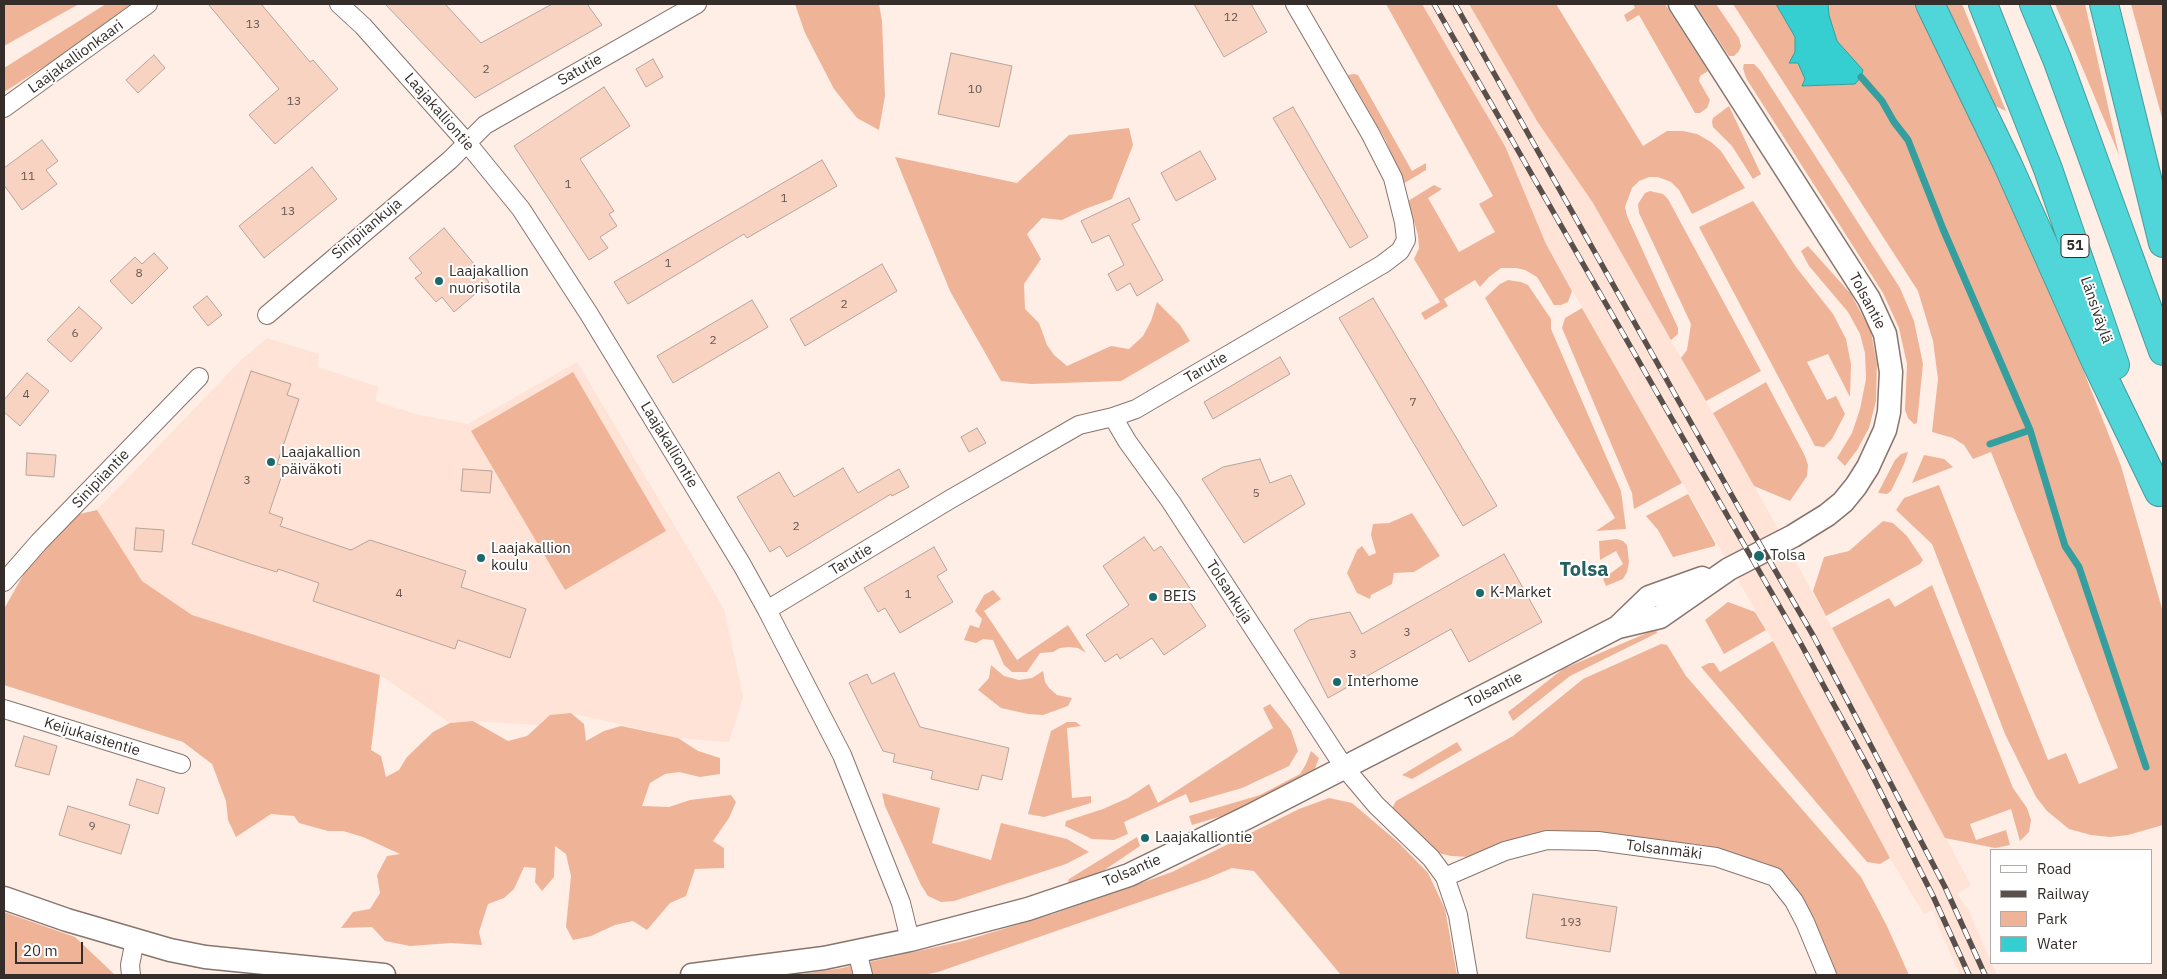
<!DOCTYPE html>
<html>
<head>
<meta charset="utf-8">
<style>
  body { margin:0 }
  #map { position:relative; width:2167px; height:979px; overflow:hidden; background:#feeee6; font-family:"IBM Plex Sans",sans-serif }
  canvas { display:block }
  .frame { position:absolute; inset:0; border:5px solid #342d29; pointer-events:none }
  .legend { position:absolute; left:1990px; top:849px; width:162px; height:115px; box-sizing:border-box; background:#fff; border:1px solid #aeaba9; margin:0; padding:6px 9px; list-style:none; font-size:15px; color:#342d29 }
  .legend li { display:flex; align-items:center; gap:10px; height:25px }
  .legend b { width:25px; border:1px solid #aeaba9 }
  .scale { position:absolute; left:15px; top:942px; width:68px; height:22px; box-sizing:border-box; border:2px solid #342d29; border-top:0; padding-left:6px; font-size:15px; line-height:18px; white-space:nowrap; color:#342d29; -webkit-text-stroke:4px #fff; paint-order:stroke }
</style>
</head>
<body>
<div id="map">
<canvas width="2167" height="979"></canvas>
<div class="frame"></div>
<ul class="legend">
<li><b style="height:6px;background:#fff"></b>Road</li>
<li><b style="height:6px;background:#59504c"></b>Railway</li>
<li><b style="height:14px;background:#efb498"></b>Park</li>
<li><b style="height:14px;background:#35cfd2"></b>Water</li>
</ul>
<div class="scale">20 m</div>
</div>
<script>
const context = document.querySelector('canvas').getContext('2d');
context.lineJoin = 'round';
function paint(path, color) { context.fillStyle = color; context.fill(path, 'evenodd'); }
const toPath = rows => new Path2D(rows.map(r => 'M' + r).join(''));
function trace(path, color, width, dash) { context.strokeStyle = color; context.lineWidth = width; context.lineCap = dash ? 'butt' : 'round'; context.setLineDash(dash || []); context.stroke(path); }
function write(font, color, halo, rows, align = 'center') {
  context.font = font + ' "IBM Plex Sans",sans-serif'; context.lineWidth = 4; context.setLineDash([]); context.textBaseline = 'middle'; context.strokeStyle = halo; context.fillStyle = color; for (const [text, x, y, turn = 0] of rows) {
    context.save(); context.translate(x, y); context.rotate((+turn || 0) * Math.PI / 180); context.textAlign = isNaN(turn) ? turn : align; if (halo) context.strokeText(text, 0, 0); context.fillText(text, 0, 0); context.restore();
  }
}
const built = toPath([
  [1422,4,1469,4,1537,121,1593,203,1770,514,1971,885,1957,894,1968,909,1997,975,1960,975,1939,928,1933,910,1924,914,1890,858,1773,641,1546,244,1505,146],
  [267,338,319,354,318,367,379,387,375,401,415,414,468,424,577,362,724,609,743,697,729,742,678,738,571,713,550,715,538,725,473,721,450,723,380,675,192,615,142,581,97,510,241,360]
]);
const green = toPath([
  [4,4,79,4,4,46],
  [106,4,131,4,61,56,4,92,4,68],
  [795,4,879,4,882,21,885,96,879,130,857,118,834,89,805,33],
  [1386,4,1422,4,1505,146,1546,244,1572,291,1568,302,1561,305,1554,305,1537,277,1525,270,1516,268,1501,268,1489,277,1480,287,1475,280,1444,299,1448,306,1425,320,1421,313,1440,302,1414,259,1419,248,1418,235,1408,201,1434,185,1442,189,1428,198,1459,252,1495,232,1479,204,1493,196],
  [1469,4,1556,4,1643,146,1667,131,1683,131,1697,134,1711,142,1721,151,1745,188,1692,214,1679,190,1671,182,1658,177,1649,177,1639,181,1632,188,1625,207,1627,216,1678,328,1678,334,1671,340,1593,203,1537,121],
  [1633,4,1665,4,1708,71,1700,76,1699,81,1710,100,1707,108,1700,113,1695,113,1639,15,1627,22,1624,15,1635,8],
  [1695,4,1716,4,1739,38,1741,46,1739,51,1734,56,1729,56],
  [1733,4,1915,4,2034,245,2121,466,2163,612,2163,825,2128,835,2110,837,2091,835,2069,829,2047,811,2036,797,2005,734,1932,544,1896,510,1904,498,1939,485,2048,760,2066,753,2079,784,2118,768,1991,452,1973,459,1964,445,1953,438,1932,432,1938,379,1933,341,1918,291],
  [1946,4,1962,4,2006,111,1993,105],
  [2055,4,2085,4,2119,155,2085,74],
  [2131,4,2163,4,2163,122,2161,114],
  [1744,64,1754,64,1760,70,1900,288,1914,321,1923,364,1917,423,1914,424,1908,418,1905,410,1907,364,1899,328,1883,293,1746,78,1743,68],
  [1354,74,1358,75,1412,171,1426,163,1426,170,1403,184,1386,141,1348,75],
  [1729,106,1761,174,1753,179,1732,146,1713,127,1712,122,1713,118],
  [1129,128,1133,145,1112,199,1085,209,1062,220,1042,218,1027,234,1041,259,1024,284,1025,309,1039,323,1047,345,1054,355,1067,366,1111,346,1129,349,1143,336,1151,321,1157,302,1180,325,1190,341,1121,381,1031,384,1001,381,950,291,895,157,1017,183,1069,135],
  [1650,191,1663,194,1668,199,1761,371,1706,401,1681,358,1687,350,1691,324,1639,213,1638,204,1645,193],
  [1753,201,1796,267,1833,314,1846,339,1851,364,1850,397,1828,354,1807,362,1827,400,1836,396,1845,414,1832,439,1824,447,1815,446,1699,227],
  [1808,246,1851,294,1871,332,1877,364,1876,401,1869,428,1857,450,1845,466,1837,458,1852,433,1860,409,1866,379,1865,353,1860,334,1848,312,1809,266,1801,251],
  [1508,280,1521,282,1528,285,1551,319,1551,329,1621,491,1626,529,1596,531,1615,518,1485,298,1500,284],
  [1582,308,1682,483,1634,509,1632,493,1562,328,1565,318],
  [573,372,666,531,565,590,471,431],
  [1766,382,1805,456,1808,465,1807,476,1790,501,1754,486,1713,413],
  [1908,452,1904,464,1891,491,1887,494,1878,493,1895,460,1901,454],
  [1924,455,1944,459,1953,467,1912,483],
  [1688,494,1715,543,1715,546,1673,557,1658,530,1646,516],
  [97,510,142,581,192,615,380,675,371,750,381,756,386,777,399,770,407,757,433,732,450,723,473,721,508,741,527,736,550,715,571,713,584,724,586,741,604,731,621,726,678,738,698,751,720,758,720,774,700,777,679,772,665,774,650,783,642,806,669,807,690,800,731,795,736,802,729,818,713,841,724,848,724,868,695,869,686,896,670,903,647,930,633,921,615,925,591,936,573,940,566,927,571,876,566,854,555,846,554,877,542,891,535,882,536,868,524,867,514,889,504,898,488,904,479,932,482,945,451,943,410,946,385,941,372,927,341,928,353,912,370,909,380,893,377,875,387,856,400,854,363,837,343,831,328,831,299,823,294,816,271,814,236,837,228,820,226,801,212,764,183,742,4,685,4,609,35,554,75,515],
  [1412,513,1440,556,1414,572,1394,573,1392,584,1371,595,1370,599,1357,593,1347,573,1357,550,1362,546,1369,556,1376,553,1371,535,1373,524,1389,523],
  [1883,521,1893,523,1907,536,1923,560,1920,564,1826,616,1813,591,1824,557,1849,551],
  [1617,539,1623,541,1627,545,1629,562,1627,572,1623,579,1606,586,1603,579,1623,564,1616,551,1600,560,1599,541],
  [1932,585,2013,788,2027,808,2031,820,2029,832,2020,841,2011,809,1970,824,1976,840,2006,830,2010,845,1995,848,1945,838,1832,628,1889,598,1895,607],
  [993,590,1001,599,984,611,1017,660,1068,625,1086,653,1078,648,1069,647,1060,648,1053,652,1040,653,1027,672,1012,672,1004,665,993,640,983,639,976,643,964,640,970,625,979,628,982,619,975,611,984,595],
  [1728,602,1755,612,1766,630,1724,654,1705,620],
  [1656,629,1657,633,1570,676,1513,721,1508,712,1563,669],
  [1773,641,1890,858,1880,864,1867,862,1701,667,1709,663,1714,663,1720,672],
  [1661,644,1667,645,1686,676,1861,877,1886,924,1909,975,1831,975,1763,865,1731,853,1604,838,1469,857,1451,856,1434,852,1391,810,1396,801,1513,736,1583,679],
  [991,665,1004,676,1019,680,1032,678,1043,671,1045,682,1049,688,1057,695,1072,698,1068,706,1043,715,1028,714,1001,708,978,690,989,678],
  [1270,704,1291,730,1298,751,1289,766,1242,788,1190,803,1186,794,1124,822,1128,834,1114,840,1092,839,1065,826,1066,821,1103,809,1128,798,1149,784,1158,803,1273,728,1263,708],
  [1067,722,1076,722,1081,726,1067,728,1072,798,1091,796,1091,803,1044,817,1028,814,1051,731],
  [1457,742,1462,750,1412,779,1402,775],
  [1311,751,1319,758,1314,771,1255,806,1192,825,1189,816,1260,795,1300,774,1306,764],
  [882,793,940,808,932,843,991,860,1001,823,1067,839,1089,852,1066,864,954,901,941,902,928,896,921,885,885,806],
  [1329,798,1352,803,1399,843,1428,873,1445,909,1457,975,1341,975,1254,871,1232,868,1206,879,938,972,923,975,795,975,842,968,963,941,1053,914,1172,872,1299,809],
  [1137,837,1140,846,1103,871,1074,883,1068,882,1069,879],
  [4,912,75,937,114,974,121,975,4,975]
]);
const water = toPath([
  [1776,4,1828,4,1829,15,1837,41,1863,70,1861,77,1855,84,1802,86,1805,79,1798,63,1789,63,1795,52,1795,37,1776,4]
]);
const stream = toPath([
  [1861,77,1882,101,1894,122,1908,140,1943,229,2030,430,2065,546,2079,567,2146,767],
  [1990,444,2030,430]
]);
const building = toPath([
  [208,4,261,4,310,62,313,60,338,89,275,144,249,115,279,89,208,4],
  [385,4,445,4,481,43,552,4,587,4,602,25,475,98,385,4],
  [1194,4,1251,4,1267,32,1224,57,1194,4],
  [951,53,1012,66,999,127,938,114,951,53],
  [154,55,165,68,138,93,126,80,154,55],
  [653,59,663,77,646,87,636,69,653,59],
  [604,87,630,126,580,159,614,211,609,214,617,226,600,237,608,248,589,260,514,146,604,87],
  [1293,107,1368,237,1350,248,1273,118,1293,107],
  [42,140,58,161,46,170,57,184,22,210,4,185,4,168,42,140],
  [1200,151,1216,179,1176,201,1161,173,1200,151],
  [822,160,837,186,747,238,744,234,628,304,614,282,822,160],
  [312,167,337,199,264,258,239,226,312,167],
  [1129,198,1140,220,1132,224,1163,280,1137,296,1130,283,1117,291,1108,274,1124,265,1109,235,1092,243,1081,221,1129,198],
  [444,228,489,282,454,312,442,297,436,302,415,278,422,273,409,258,444,228],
  [154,253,168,268,132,304,110,281,135,257,142,264,154,253],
  [882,264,897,291,805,346,790,319,882,264],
  [207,296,222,315,208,326,193,307,207,296],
  [1373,298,1497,506,1463,526,1339,318,1373,298],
  [752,300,768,327,673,383,657,356,752,300],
  [79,307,102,328,71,362,47,340,79,307],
  [1280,357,1290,374,1213,419,1204,402,1280,357],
  [251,371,291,384,287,395,299,399,277,464,285,466,269,513,283,518,280,526,351,550,370,540,466,571,461,587,526,609,510,658,458,640,455,649,313,601,319,583,278,569,277,572,254,565,192,544,251,371],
  [27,373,49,391,20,426,4,412,4,400,27,373],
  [977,428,986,443,969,452,961,437,977,428],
  [27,453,56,455,54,477,26,475,27,453],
  [1260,459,1270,483,1291,475,1305,504,1244,543,1202,479,1223,467,1260,459],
  [843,468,858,493,899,469,909,487,892,496,891,494,787,557,780,546,770,552,737,497,779,472,794,497,843,468],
  [463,469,492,471,490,493,461,491,463,469],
  [136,528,164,530,162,552,134,550,136,528],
  [1144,537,1154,551,1161,546,1194,594,1187,598,1206,626,1164,655,1152,638,1120,659,1117,654,1105,662,1086,635,1129,605,1103,566,1144,537],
  [934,547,947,570,937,576,953,602,900,633,885,608,878,612,864,588,934,547],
  [1504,554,1542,622,1469,662,1451,629,1328,698,1294,630,1309,620,1350,612,1362,634,1504,554],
  [894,673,920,727,1009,748,1002,780,982,775,978,790,931,779,933,771,893,762,895,754,883,751,849,683,867,674,872,684,894,673],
  [24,736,57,746,49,775,15,766,24,736],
  [137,779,165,788,158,814,129,805,137,779],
  [68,806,130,825,121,854,59,835,68,806],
  [1533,894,1617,907,1610,952,1526,938,1533,894]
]);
const minor = toPath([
  [339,4,363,26,468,144,521,209,589,314,742,565,767,610,842,755,901,903,910,940],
  [4,108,148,4],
  [267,315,450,160,485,125,697,4],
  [1113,417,1127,441,1171,502,1344,767,1376,805,1431,858,1445,877,1458,915,1468,975],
  [4,582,39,542,199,377],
  [767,610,949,500,1079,425,1113,417,1136,409,1383,264,1400,251,1406,240,1404,222,1393,178,1370,133,1295,4],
  [4,709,181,764],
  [1445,877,1505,851,1547,840,1598,841,1716,857,1775,877,1794,901,1805,922,1827,975],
  [857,951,863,975],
  [131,975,130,965,135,940]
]);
const tertiary = toPath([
  [1619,626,1649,597,1702,578],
  [4,898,67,920,170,950,205,957,384,975],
  [692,975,824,958,910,940,1028,909,1129,875,1248,817,1618,627,1660,617,1729,569,1793,536,1827,515,1843,502,1856,486,1868,467,1885,430,1889,412,1891,372,1885,334,1869,299,1680,4]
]);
const motorway = toPath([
  [1930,4,2007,163,2096,362,2159,492],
  [1983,4,2048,169,2115,365],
  [2034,4,2057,59,2163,351],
  [2104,4,2163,243]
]);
const rail = toPath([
  [1434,4,1801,644,1869,769,1933,896,1969,975],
  [1455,4,1744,517,1814,637,1945,887,1985,975]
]);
const markers = [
  [439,281,5,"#1b696a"],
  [271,462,5,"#1b696a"],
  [1759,556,6,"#1b696a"],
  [481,558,5,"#1b696a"],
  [1480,593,5,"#1b696a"],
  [1153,597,5,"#1b696a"],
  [1337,682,5,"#1b696a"],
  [1145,838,5,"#1b696a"]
];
const numberNames = [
  ["12",1231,18],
  ["13",253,25],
  ["2",486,70],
  ["10",975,90],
  ["13",294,102],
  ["11",28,177],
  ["1",568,185],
  ["1",784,199],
  ["13",288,212],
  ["1",668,264],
  ["8",139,274],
  ["2",844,305],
  ["6",75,334],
  ["2",713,341],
  ["4",26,395],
  ["7",1413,403],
  ["3",247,481],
  ["5",1256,494],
  ["2",796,527],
  ["4",399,594],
  ["1",908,595],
  ["3",1407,633],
  ["3",1353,655],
  ["9",92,827],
  ["193",1571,923]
];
const shields = [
  [2075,246,28]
];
const shieldNames = [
  ["51",2075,246]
];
const streetNames = [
  ["Laajakallionkaari",76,57,-36],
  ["Satutie",580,70,-30],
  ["Laajakalliontie",439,112,49],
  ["Sinipiiankuja",367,229,-40],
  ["Tolsantie",1867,301,62],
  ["Länsiväylä",2096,310,71],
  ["Tarutie",1206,368,-30],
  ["Laajakalliontie",669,445,59],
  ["Sinipiiantie",101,479,-46],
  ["Tarutie",851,560,-31],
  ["Tolsankuja",1229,592,57],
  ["Tolsantie",1494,690,-27],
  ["Keijukaistentie",92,737,17],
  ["Tolsanmäki",1664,850,7],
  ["Tolsantie",1132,871,-23]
];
const poiNames = [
  ["Laajakallion",449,272],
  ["nuorisotila",449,289],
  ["Laajakallion",281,453],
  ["päiväkoti",281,470],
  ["Laajakallion",491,549],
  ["koulu",491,566],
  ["Tolsa",1770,556],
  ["K-Market",1490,593],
  ["BEIS",1163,597],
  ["Interhome",1347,682],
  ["Laajakalliontie",1155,838]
];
const districtNames = [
  ["Tolsa",1584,570]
];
paint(built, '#ffe3d6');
paint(green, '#efb498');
paint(water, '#35cfd2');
trace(water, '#359e9f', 1);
trace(stream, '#359e9f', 7);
paint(building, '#f9d3c1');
trace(building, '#b7a49b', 1);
trace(minor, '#87756d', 20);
trace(tertiary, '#87756d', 25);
trace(motorway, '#469b9b', 30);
trace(minor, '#fff', 18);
trace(tertiary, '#fff', 22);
trace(motorway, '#50d6d8', 28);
trace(rail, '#59504c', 5.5);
trace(rail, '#fff', 4, [11]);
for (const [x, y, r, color] of markers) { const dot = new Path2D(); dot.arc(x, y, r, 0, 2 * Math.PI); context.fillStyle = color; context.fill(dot); trace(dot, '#fff', 2); }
write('12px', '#65564f', null, numberNames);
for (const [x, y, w] of shields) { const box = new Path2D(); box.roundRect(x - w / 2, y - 11.5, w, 23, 4); context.fillStyle = '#fff'; context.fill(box); trace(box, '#342d29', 1); }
write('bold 14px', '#342d29', null, shieldNames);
write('15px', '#342d29', '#fff', streetNames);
write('15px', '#342d29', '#fff', poiNames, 'left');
write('bold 20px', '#266061', '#fff', districtNames);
</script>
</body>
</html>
